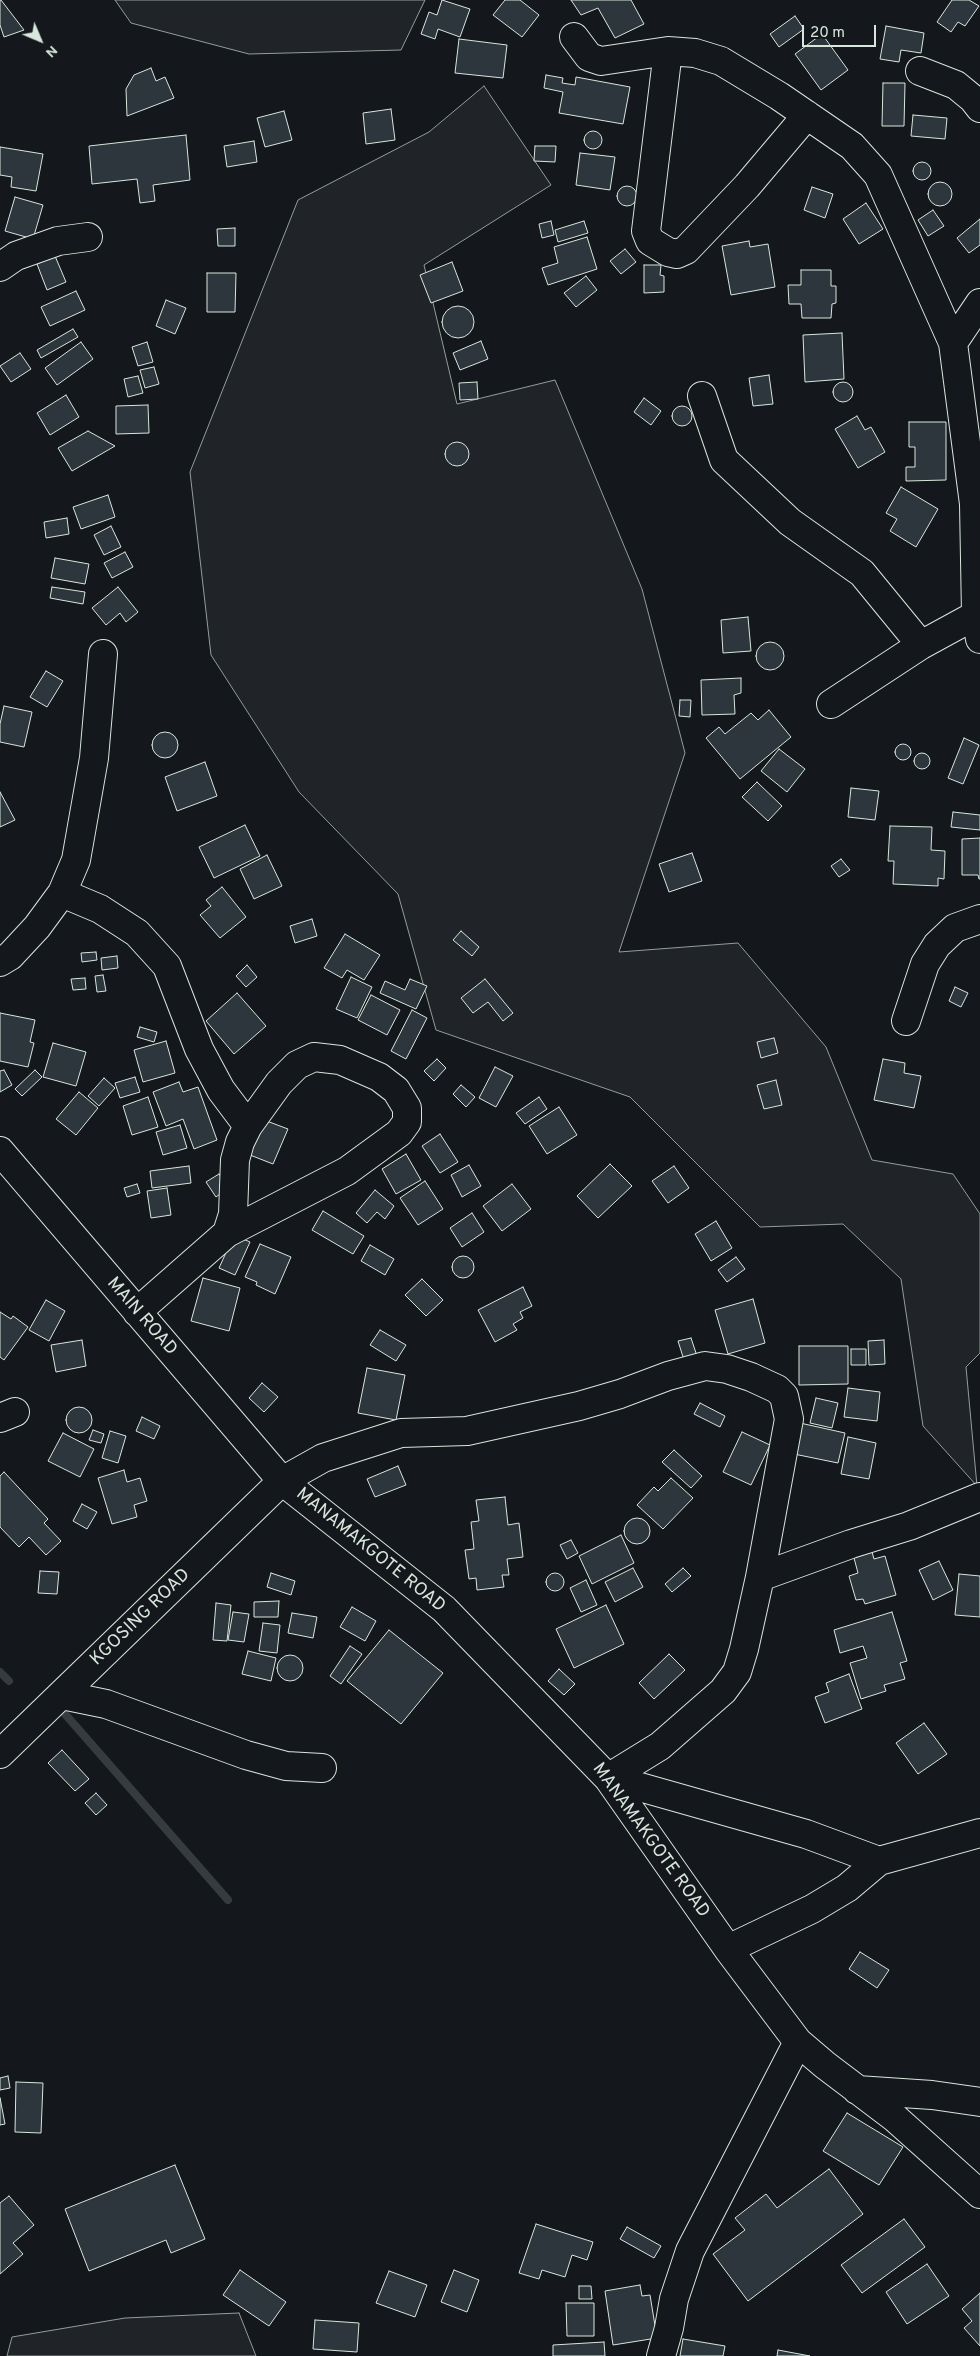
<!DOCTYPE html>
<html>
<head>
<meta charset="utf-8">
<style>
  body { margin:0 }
  #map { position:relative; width:980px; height:2356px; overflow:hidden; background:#14181c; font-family:Overpass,sans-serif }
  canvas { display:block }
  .north { position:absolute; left:15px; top:15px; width:50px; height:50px; -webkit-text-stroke:4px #14181c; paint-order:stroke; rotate:135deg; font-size:14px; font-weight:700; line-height:20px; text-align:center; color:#d8e6dc }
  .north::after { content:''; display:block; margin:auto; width:18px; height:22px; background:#d8e6dc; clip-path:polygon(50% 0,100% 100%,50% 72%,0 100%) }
  .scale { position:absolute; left:802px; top:25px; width:74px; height:22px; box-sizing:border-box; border:2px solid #d8e6dc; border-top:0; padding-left:6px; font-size:15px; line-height:18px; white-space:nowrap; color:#d8e6dc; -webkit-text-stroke:4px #14181c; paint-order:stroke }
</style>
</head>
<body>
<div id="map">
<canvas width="980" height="2356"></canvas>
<div class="north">N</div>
<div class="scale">20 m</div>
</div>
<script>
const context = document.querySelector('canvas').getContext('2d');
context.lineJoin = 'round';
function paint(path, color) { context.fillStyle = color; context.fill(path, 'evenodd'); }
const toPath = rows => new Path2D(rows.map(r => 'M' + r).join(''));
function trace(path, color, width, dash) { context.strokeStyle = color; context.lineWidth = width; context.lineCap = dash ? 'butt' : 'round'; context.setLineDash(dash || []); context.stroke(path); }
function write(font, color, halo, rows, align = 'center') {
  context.font = font + ' Overpass,sans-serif'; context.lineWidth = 4; context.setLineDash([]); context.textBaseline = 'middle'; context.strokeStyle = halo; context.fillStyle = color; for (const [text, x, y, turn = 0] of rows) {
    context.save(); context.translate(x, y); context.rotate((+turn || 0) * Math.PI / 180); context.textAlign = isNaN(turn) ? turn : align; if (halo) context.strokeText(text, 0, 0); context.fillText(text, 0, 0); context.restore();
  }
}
const green = toPath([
  [115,0,425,0,401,50,249,54,131,23,115,0],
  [484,86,551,185,424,265,457,404,555,380,642,589,685,753,619,952,738,943,826,1047,872,1160,953,1174,980,1214,980,1353,966,1367,977,1486,923,1426,901,1279,843,1224,760,1227,630,1097,436,1030,398,894,299,792,211,655,190,472,298,200,429,132,484,86],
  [239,2313,256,2356,7,2356,12,2337,125,2318,239,2313]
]);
const stream = toPath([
  [0,1672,9,1681],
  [58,1706,228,1900]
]);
const building = toPath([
  [0,0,1,0,24,30,4,37,0,25,0,0],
  [442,0,470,9,460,37,438,29,435,39,421,34,429,12,437,15,442,0],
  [505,0,520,0,539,15,522,37,493,15,505,0],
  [571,0,631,0,644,24,615,38,598,8,581,15,571,0],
  [952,0,969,0,979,6,965,26,958,22,951,32,937,22,952,0],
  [795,16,804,29,779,47,770,34,795,16],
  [886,26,924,33,921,53,901,50,899,62,880,59,886,26],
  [822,34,848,70,821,90,795,54,822,34],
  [459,39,507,45,503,78,455,73,459,39],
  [151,68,156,81,165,77,174,98,127,116,126,89,134,75,151,68],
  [546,75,563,78,562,83,575,85,576,77,630,87,623,124,559,113,563,92,544,88,546,75],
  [883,83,905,83,904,126,882,126,883,83],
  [391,109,395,140,366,144,363,113,391,109],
  [284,111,292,140,265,147,257,118,284,111],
  [913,115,947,118,945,139,911,136,913,115],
  '584 140a9 9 0 1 1 18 0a9 9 0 1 1-18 0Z',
  [186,135,190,180,153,185,155,201,140,203,137,179,92,184,89,146,186,135],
  [254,141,257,162,227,167,224,146,254,141],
  [535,146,556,146,555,162,534,161,535,146],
  [0,147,43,154,36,191,11,187,12,177,0,175,0,147],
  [580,153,615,157,610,190,576,185,580,153],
  '913 171a9 9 0 1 1 18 0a9 9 0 1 1-18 0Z',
  '928 194a12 12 0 1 1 24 0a12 12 0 1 1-24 0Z',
  '617 196a10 10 0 1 1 20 0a10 10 0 1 1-20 0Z',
  [812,187,833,194,825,218,804,210,812,187],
  [15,197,43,205,33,239,5,231,15,197],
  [866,203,883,229,859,244,843,219,866,203],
  [933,210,944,226,928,236,918,220,933,210],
  [980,219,980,245,969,253,957,238,980,219],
  [551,221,554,235,542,238,539,224,551,221],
  [584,221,588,233,558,242,555,230,584,221],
  [235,228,235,246,218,246,217,229,235,228],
  [587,237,597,269,548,285,542,268,558,263,554,247,587,237],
  [749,241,750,247,768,244,775,287,731,295,722,246,749,241],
  [625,249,636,262,621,274,610,261,625,249],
  [55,256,66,282,47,290,37,264,55,256],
  [452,262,463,291,431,303,420,275,452,262],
  [644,265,661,265,660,275,664,276,664,292,644,293,644,265],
  [801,270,831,270,831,286,836,286,836,303,832,304,831,318,802,318,801,304,789,304,788,285,801,285,801,270],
  [207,273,236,273,235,312,207,312,207,273],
  [586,276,597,290,576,307,564,293,586,276],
  [76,291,85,310,50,326,41,307,76,291],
  [166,300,186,308,175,334,156,326,166,300],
  '442 322a16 16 0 1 1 32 0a16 16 0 1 1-32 0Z',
  [73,329,78,337,41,358,37,350,73,329],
  [842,333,844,379,805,382,803,335,842,333],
  [481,341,488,359,460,370,453,353,481,341],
  [81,342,93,359,57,385,45,368,81,342],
  [147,342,153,362,138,366,132,347,147,342],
  [20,353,31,369,11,382,0,366,20,353],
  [154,367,159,384,145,388,140,370,154,367],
  [769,375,773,404,753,406,749,378,769,375],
  [138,376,143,393,128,397,124,379,138,376],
  [477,382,478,399,460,400,459,383,477,382],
  '833 392a10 10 0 1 1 20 0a10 10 0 1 1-20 0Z',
  [66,395,79,417,50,435,37,413,66,395],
  [644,398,661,411,651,425,634,412,644,398],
  [148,405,149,433,116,434,116,406,148,405],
  '672 416a10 10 0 1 1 20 0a10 10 0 1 1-20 0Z',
  [857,416,865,430,871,427,885,452,858,468,835,429,857,416],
  [909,422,946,422,946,480,906,481,906,467,915,467,915,447,909,447,909,422],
  [88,431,115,446,72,471,58,448,88,431],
  '445 454a12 12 0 1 1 24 0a12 12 0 1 1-24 0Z',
  [901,487,938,509,916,547,890,531,897,519,886,513,901,487],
  [108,495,115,517,81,529,73,507,108,495],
  [67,518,69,534,46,538,44,522,67,518],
  [111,526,121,547,104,555,94,535,111,526],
  [125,552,133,567,112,578,104,563,125,552],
  [55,558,89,564,85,584,51,578,55,558],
  [52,587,85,592,83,604,50,598,52,587],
  [118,587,138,612,126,622,120,613,106,625,92,608,118,587],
  [748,617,751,651,723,653,721,620,748,617],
  '756 656a14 14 0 1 1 28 0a14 14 0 1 1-28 0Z',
  [46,671,63,681,47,707,30,697,46,671],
  [741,678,741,693,734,695,735,714,702,715,701,680,741,678],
  [680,700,691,700,690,717,679,716,680,700],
  [4,706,32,712,24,747,0,742,0,724,4,706],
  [769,710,791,737,740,779,706,738,719,727,725,734,751,713,758,720,769,710],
  '152 745a13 13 0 1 1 26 0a13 13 0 1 1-26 0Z',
  [964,738,979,745,963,784,948,778,964,738],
  '895 752a8 8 0 1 1 16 0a8 8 0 1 1-16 0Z',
  [779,749,805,769,787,792,761,771,779,749],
  '914 761a8 8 0 1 1 16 0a8 8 0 1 1-16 0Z',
  [205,762,217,796,177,811,165,777,205,762],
  [757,782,782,806,768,821,742,797,757,782],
  [851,788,879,791,875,820,848,817,851,788],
  [0,792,15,820,0,827,0,792],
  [953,812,980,815,980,830,951,827,953,812],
  [245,825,260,856,214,878,199,847,245,825],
  [890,826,932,827,931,850,945,851,944,879,938,878,938,886,893,884,894,861,888,861,890,826],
  [980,838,980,879,979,879,978,875,962,875,962,839,980,838],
  [692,853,702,881,669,892,659,864,692,853],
  [267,855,282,886,254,899,240,869,267,855],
  [841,859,850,870,839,877,831,866,841,859],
  [222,887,246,917,220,938,200,915,211,906,206,900,222,887],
  [312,919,317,936,295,943,290,926,312,919],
  [461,931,479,947,472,956,453,940,461,931],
  [345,934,380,955,364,980,347,970,342,978,324,968,345,934],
  [96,952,97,960,82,962,81,953,96,952],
  [117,956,118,968,102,970,101,958,117,956],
  [247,965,257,977,246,987,236,976,247,965],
  [103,975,106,991,97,992,95,976,103,975],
  [351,977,372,987,357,1018,336,1009,351,977],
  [85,978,86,989,73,990,71,979,85,978],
  [410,979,427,986,416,1009,380,993,385,981,405,990,410,979],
  [485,979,513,1013,503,1021,488,1002,473,1013,461,998,485,979],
  [955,987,968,993,961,1007,949,1001,955,987],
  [237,993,266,1026,234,1054,206,1021,237,993],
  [371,995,400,1010,387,1035,358,1020,371,995],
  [412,1010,427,1018,406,1059,391,1051,412,1010],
  [0,1013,35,1020,30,1042,34,1043,28,1067,0,1061,0,1013],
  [140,1027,157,1032,154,1042,137,1037,140,1027],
  [774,1038,778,1053,761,1058,757,1042,774,1038],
  [166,1041,175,1073,143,1082,134,1050,166,1041],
  [53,1043,86,1052,76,1086,43,1077,53,1043],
  [437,1059,446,1068,434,1081,424,1071,437,1059],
  [883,1059,905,1063,904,1073,921,1076,914,1108,874,1100,883,1059],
  [495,1067,513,1076,496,1107,479,1098,495,1067],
  [4,1070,12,1085,0,1092,0,1071,4,1070],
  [35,1070,42,1077,22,1096,15,1089,35,1070],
  [135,1077,140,1092,120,1098,115,1083,135,1077],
  [104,1078,115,1088,99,1106,88,1096,104,1078],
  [776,1080,782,1105,764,1109,757,1085,776,1080],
  [179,1082,183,1092,198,1087,217,1140,194,1149,183,1119,166,1126,153,1092,179,1082],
  [461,1085,475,1097,466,1107,453,1094,461,1085],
  [79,1092,98,1108,76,1135,56,1119,79,1092],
  [148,1097,158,1127,132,1135,123,1106,148,1097],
  [539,1097,547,1109,525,1124,516,1113,539,1097],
  [559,1107,577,1135,547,1154,529,1126,559,1107],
  [264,1120,288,1129,273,1164,250,1155,264,1120],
  [180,1125,187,1148,163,1155,156,1132,180,1125],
  [440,1134,458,1162,440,1173,422,1146,440,1134],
  [406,1154,421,1180,396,1194,382,1169,406,1154],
  [610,1164,632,1186,598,1218,577,1196,610,1164],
  [469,1165,481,1186,462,1197,451,1175,469,1165],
  [189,1166,191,1183,152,1188,150,1171,189,1166],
  [674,1166,689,1188,668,1203,652,1181,674,1166],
  [219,1174,228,1188,216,1197,206,1182,219,1174],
  [425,1181,443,1209,418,1225,400,1198,425,1181],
  [137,1184,140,1193,127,1197,124,1188,137,1184],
  [512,1184,531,1209,502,1231,483,1206,512,1184],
  [167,1188,171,1215,151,1218,147,1191,167,1188],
  [375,1190,394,1206,385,1219,377,1212,367,1223,356,1213,375,1190],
  [323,1211,364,1236,353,1254,312,1230,323,1211],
  [472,1213,484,1232,462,1247,450,1228,472,1213],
  [716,1221,732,1248,711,1261,695,1234,716,1221],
  [234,1235,250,1242,235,1275,219,1268,234,1235],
  [260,1244,291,1257,275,1294,256,1285,257,1282,245,1277,260,1244],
  [370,1245,394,1259,385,1275,361,1261,370,1245],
  '452 1267a11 11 0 1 1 22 0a11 11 0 1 1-22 0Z',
  [736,1257,745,1269,727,1282,718,1270,736,1257],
  [203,1278,240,1288,229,1331,191,1321,203,1278],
  [422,1279,443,1300,426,1316,405,1295,422,1279],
  [523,1287,532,1306,520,1312,523,1318,513,1324,517,1330,495,1342,478,1310,523,1287],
  [753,1299,765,1343,728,1354,715,1310,753,1299],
  [46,1300,65,1311,49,1341,29,1330,46,1300],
  [0,1312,11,1319,13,1316,28,1327,4,1360,0,1357,0,1312],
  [380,1330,406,1345,396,1361,370,1345,380,1330],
  [691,1338,697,1356,684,1360,678,1341,691,1338],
  [82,1340,86,1366,56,1372,51,1345,82,1340],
  [884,1340,885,1364,869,1365,868,1341,884,1340],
  [799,1346,848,1346,848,1384,799,1385,799,1346],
  [851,1349,866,1349,866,1365,851,1365,851,1349],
  [367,1368,405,1375,396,1420,358,1413,367,1368],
  [262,1383,278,1397,264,1412,249,1398,262,1383],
  [848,1388,880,1392,877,1421,844,1417,848,1388],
  [816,1398,838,1403,832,1428,810,1423,816,1398],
  [700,1403,725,1416,720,1427,694,1414,700,1403],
  '66 1420a13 13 0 1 1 26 0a13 13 0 1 1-26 0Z',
  [142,1417,160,1426,154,1439,136,1431,142,1417],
  [800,1423,845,1433,838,1463,794,1454,800,1423],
  [93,1430,104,1434,101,1443,89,1440,93,1430],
  [110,1431,126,1436,118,1463,102,1458,110,1431],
  [742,1432,770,1445,751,1485,723,1472,742,1432],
  [63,1433,94,1449,80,1477,48,1461,63,1433],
  [848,1437,876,1443,869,1479,841,1474,848,1437],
  [674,1450,702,1476,691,1488,662,1462,674,1450],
  [398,1466,406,1485,375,1497,367,1479,398,1466],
  [124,1470,127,1482,140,1478,147,1501,134,1505,137,1517,112,1524,98,1478,124,1470],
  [4,1472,48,1519,44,1523,61,1541,46,1555,29,1537,19,1547,0,1527,0,1476,4,1472],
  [671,1478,693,1498,663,1529,637,1505,654,1487,658,1491,671,1478],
  [505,1497,508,1525,519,1523,523,1557,507,1559,509,1575,502,1575,504,1587,477,1590,476,1578,469,1579,465,1550,474,1549,471,1522,479,1521,476,1500,505,1497],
  [82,1504,97,1512,87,1529,73,1521,82,1504],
  '624 1531a13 13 0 1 1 26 0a13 13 0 1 1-26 0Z',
  [621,1535,634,1563,592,1584,579,1556,621,1535],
  [571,1540,578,1553,567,1559,560,1545,571,1540],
  [872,1552,874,1559,885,1556,896,1595,865,1604,863,1599,856,1600,849,1576,858,1573,854,1558,872,1552],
  [939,1561,953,1590,933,1600,919,1570,939,1561],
  [633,1568,643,1587,615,1602,605,1582,633,1568],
  [683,1568,691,1576,672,1592,665,1584,683,1568],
  [40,1571,59,1572,57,1594,38,1593,40,1571],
  [271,1573,295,1581,291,1595,267,1587,271,1573],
  '546 1582a9 9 0 1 1 18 0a9 9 0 1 1-18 0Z',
  [959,1574,980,1576,980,1617,955,1615,959,1574],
  [586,1580,597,1605,581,1612,570,1588,586,1580],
  [279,1601,278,1617,254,1617,254,1602,279,1601],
  [216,1603,231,1605,227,1641,213,1640,216,1603],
  [606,1605,624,1644,574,1668,556,1629,606,1605],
  [352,1607,376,1621,365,1641,340,1627,352,1607],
  [233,1612,249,1614,244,1642,228,1640,233,1612],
  [892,1612,907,1661,900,1663,905,1679,884,1685,886,1691,861,1699,850,1663,867,1658,863,1646,840,1653,834,1630,892,1612],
  [292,1613,317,1617,313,1638,288,1633,292,1613],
  [263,1623,280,1625,277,1653,259,1651,263,1623],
  [389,1630,443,1673,401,1724,347,1681,389,1630],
  [350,1646,362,1654,341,1684,330,1676,350,1646],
  [248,1651,276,1658,271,1681,242,1674,248,1651],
  [669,1654,685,1670,654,1699,639,1683,669,1654],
  '277 1668a13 13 0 1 1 26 0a13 13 0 1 1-26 0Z',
  [559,1669,575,1684,564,1695,548,1681,559,1669],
  [849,1674,862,1709,825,1723,815,1697,829,1692,826,1683,849,1674],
  [924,1723,947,1754,918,1774,896,1743,924,1723],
  [62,1750,89,1779,75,1791,48,1763,62,1750],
  [96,1793,107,1805,96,1815,85,1803,96,1793],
  [860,1952,889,1970,877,1988,849,1969,860,1952],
  [8,2076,10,2088,0,2090,0,2078,8,2076],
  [16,2082,43,2083,41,2133,15,2132,16,2082],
  [0,2098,5,2124,0,2125,0,2098],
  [847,2113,903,2147,879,2185,823,2151,847,2113],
  [175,2165,205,2239,171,2253,166,2240,89,2271,65,2209,175,2165],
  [829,2169,863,2214,748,2301,713,2254,745,2230,735,2218,766,2194,777,2208,829,2169],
  [9,2196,34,2225,13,2243,23,2254,0,2274,0,2203,9,2196],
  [904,2219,925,2247,862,2293,841,2265,904,2219],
  [536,2224,593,2242,587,2260,572,2255,565,2277,542,2270,539,2279,519,2273,536,2224],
  [627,2227,661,2246,654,2258,620,2239,627,2227],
  [927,2264,949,2296,907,2324,886,2292,927,2264],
  [240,2270,286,2302,269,2326,223,2295,240,2270],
  [454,2270,479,2280,467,2312,441,2302,454,2270],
  [389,2271,427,2285,415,2317,376,2303,389,2271],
  [640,2285,642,2296,650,2295,657,2338,613,2345,605,2291,640,2285],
  [579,2286,591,2286,592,2299,579,2299,579,2286],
  [980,2293,980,2346,964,2328,972,2321,962,2309,980,2293],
  [566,2303,594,2303,594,2336,567,2336,566,2303],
  [315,2320,359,2323,357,2352,313,2349,315,2320],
  [683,2339,725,2346,723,2356,680,2356,683,2339],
  [604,2342,605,2356,553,2356,553,2345,604,2342],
  [778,2350,810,2356,777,2356,778,2350]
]);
const minor = toPath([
  [574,37,589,57,601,61,668,51,695,53,721,61,779,96,852,146,878,175,953,343],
  [668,51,646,231,650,241,668,252,677,254,686,250,747,186,807,115],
  [920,71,956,85,973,99,980,108],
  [0,267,16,256,58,241,88,237],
  [980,303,953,343,974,504,976,615,980,639],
  [702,396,724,460,790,522,862,573,921,645],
  [831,704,921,645,976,615],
  [62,893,100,909,137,933,167,966,199,1049,221,1090,248,1126],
  [0,962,10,956,37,927,62,893,76,860,94,758,103,654],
  [906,1021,925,964,937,945,955,928,980,919],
  [0,1151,282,1481,444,1609,608,1778,728,1949,798,2042,825,2065,895,2118,980,2194],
  [137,1312,227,1233,347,1171,399,1133,407,1122,407,1108,396,1090,379,1077,340,1060,314,1057,297,1065,279,1083,248,1126,240,1142,235,1160,233,1214,227,1233],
  [0,1418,15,1412],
  [62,1695,106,1704,246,1755,286,1766,322,1768],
  [0,1754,282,1481,323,1458,401,1433,467,1431,579,1406,620,1394,668,1376,705,1366,727,1369,751,1377,777,1389,784,1396,789,1419,760,1577],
  [608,1778,660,1746,723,1691,737,1672,744,1649,760,1577,851,1544,909,1526,980,1497],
  [608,1778,806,1834,879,1861,980,1833],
  [728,1949,812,1909,847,1888,879,1861],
  [857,2090,932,2095,980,2102],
  [661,2356,669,2328,674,2299,690,2251,798,2042]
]);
const streetNames = [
  ["MAIN ROAD",141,1317,49],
  ["MANAMAKGOTE ROAD",370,1551,39],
  ["KGOSING ROAD",141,1618,-44],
  ["MANAMAKGOTE ROAD",650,1841,54]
];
paint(green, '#202428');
trace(green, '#939e99', 1);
trace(stream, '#363b3e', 8);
paint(building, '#2c363c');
trace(building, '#d8e6dc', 1);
trace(minor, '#d8e6dc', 30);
trace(minor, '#14181c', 28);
write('18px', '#d8e6dc', '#14181c', streetNames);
</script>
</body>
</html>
